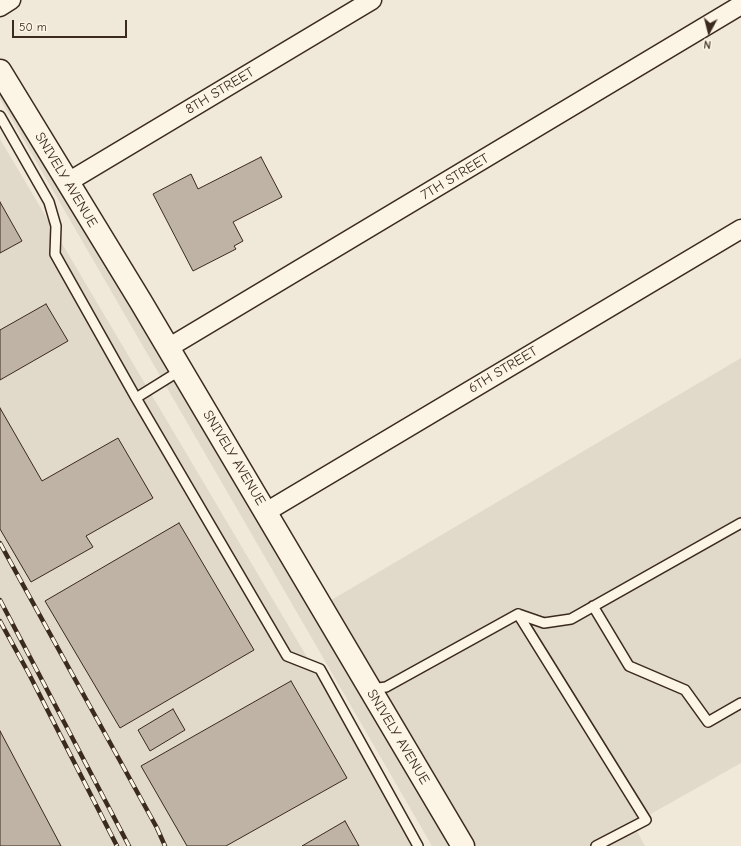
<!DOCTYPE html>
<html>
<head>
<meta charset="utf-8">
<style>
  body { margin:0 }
  #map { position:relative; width:741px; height:846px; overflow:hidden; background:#f0e9d9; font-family:"Comic Neue",sans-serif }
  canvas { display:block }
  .north { position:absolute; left:689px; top:12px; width:40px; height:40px; -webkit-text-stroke:3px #fcf5e5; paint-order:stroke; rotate:187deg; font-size:11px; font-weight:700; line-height:16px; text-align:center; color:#3b2a1e }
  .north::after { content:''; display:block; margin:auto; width:14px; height:18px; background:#3b2a1e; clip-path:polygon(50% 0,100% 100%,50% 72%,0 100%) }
  .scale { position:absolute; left:12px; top:20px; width:115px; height:18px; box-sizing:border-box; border:2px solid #3b2a1e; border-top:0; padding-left:5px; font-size:12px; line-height:14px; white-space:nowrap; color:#3b2a1e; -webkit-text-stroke:3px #fcf5e5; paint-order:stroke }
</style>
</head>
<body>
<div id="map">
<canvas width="741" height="846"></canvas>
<div class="north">N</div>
<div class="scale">50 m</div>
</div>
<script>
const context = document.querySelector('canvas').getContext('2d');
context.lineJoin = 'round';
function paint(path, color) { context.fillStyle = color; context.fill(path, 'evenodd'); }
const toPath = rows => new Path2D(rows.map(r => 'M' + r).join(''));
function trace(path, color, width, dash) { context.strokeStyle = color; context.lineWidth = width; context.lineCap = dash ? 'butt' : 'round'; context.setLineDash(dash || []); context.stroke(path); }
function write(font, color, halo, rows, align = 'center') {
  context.font = font + ' "Comic Neue",sans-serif'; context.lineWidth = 3.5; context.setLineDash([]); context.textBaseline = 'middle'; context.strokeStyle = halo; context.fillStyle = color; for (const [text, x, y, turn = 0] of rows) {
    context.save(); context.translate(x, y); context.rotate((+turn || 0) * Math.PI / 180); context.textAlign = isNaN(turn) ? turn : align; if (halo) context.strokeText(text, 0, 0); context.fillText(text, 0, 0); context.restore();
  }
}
const built = toPath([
  [0,87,61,187,453,846,432,846,0,99],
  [0,139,419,846,0,846],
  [741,358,741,763,633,824,645,846,473,846,328,602]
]);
const building = toPath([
  [261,157,282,197,233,222,243,241,234,246,236,249,193,271,153,194,191,174,198,189,261,157],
  [0,202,22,241,0,253,0,202],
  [46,304,68,341,0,380,0,330,46,304],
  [0,408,42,481,118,438,153,498,86,536,93,547,31,582,0,529,0,408],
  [179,523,254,650,120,728,45,601,179,523],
  [291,681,347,778,226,846,187,846,141,766,291,681],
  [173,709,185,730,150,751,138,730,173,709],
  [0,731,61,846,0,846,0,731],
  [345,821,359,846,302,846,345,821]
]);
const lane = toPath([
  [0,116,49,202,56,226,55,254,136,398],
  [181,370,136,398,287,656,320,669,418,846],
  [593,606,629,666,685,690,708,722,741,703],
  [518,614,544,623,571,619,741,523],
  [371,689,386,687,518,614,646,820,596,846]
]);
const street = toPath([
  [0,7,11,0],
  [68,182,372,0],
  [168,348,741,5],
  [266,512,741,229]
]);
const secondary = toPath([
  [0,71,141,302,463,846]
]);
const rail = toPath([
  [0,543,157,828,165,846],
  [0,600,129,846],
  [0,621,28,672,117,846]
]);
const streetNames = [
  ["8TH STREET",220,91,-31],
  ["7TH STREET",455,177,-31],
  ["SNIVELY AVENUE",66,180,59],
  ["6TH STREET",503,370,-31],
  ["SNIVELY AVENUE",234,458,59],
  ["SNIVELY AVENUE",398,737,59]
];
paint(built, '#e1d9c9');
paint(building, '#beb3a4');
trace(building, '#3b2a1e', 1);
trace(lane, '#3b2a1e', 12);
trace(street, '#3b2a1e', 21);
trace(secondary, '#3b2a1e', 25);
trace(lane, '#fcf5e5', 9);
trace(street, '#fcf5e5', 18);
trace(secondary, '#fcf5e5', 22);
trace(rail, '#3b2a1e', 4.5);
trace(rail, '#fcf5e5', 3, [9]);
write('14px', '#3b2a1e', '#fcf5e5', streetNames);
</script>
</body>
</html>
